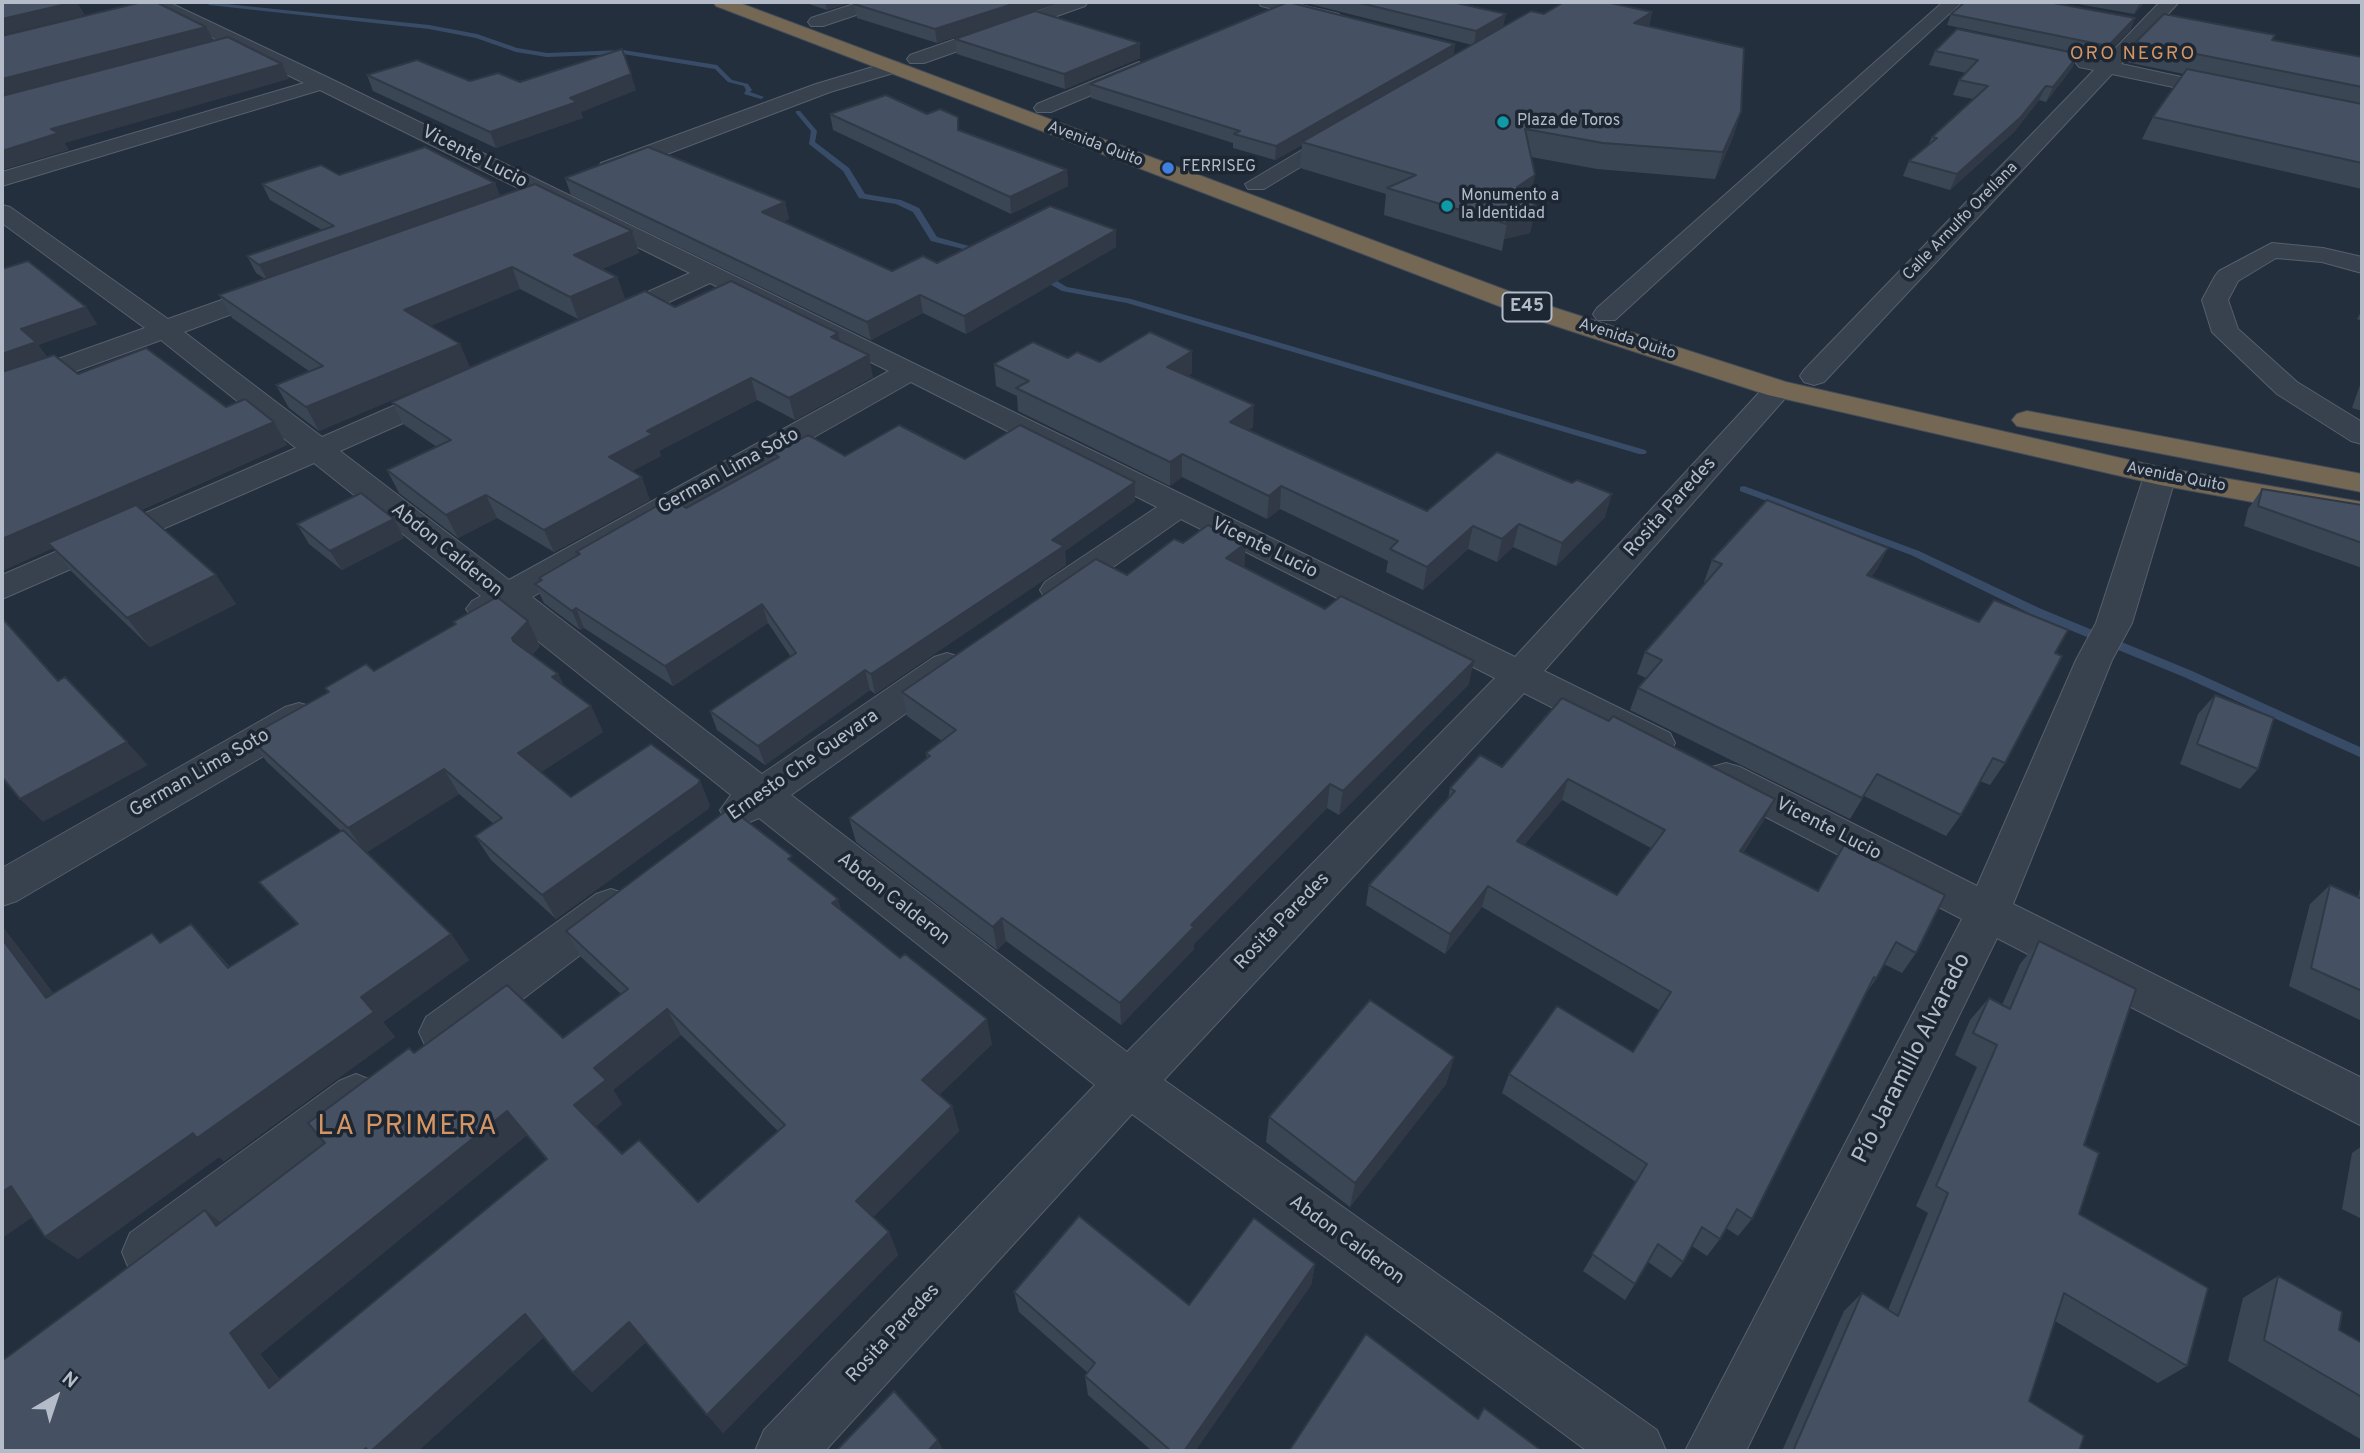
<!DOCTYPE html>
<html>
<head>
<meta charset="utf-8">
<style>
  body { margin:0 }
  #map { position:relative; width:2364px; height:1453px; overflow:hidden; background:#242f3e; font-family:Overpass,sans-serif }
  canvas { display:block }
  .frame { position:absolute; inset:0; border:4px solid #b4bcc9; pointer-events:none }
  .north { position:absolute; left:21px; top:1362px; width:70px; height:70px; -webkit-text-stroke:5px #1d2633; paint-order:stroke; rotate:39deg; font-size:19px; font-weight:700; line-height:28px; text-align:center; color:#b4bcc9 }
  .north::after { content:''; display:block; margin:auto; width:24px; height:32px; background:#b4bcc9; clip-path:polygon(50% 0,100% 100%,50% 72%,0 100%) }
</style>
</head>
<body>
<div id="map">
<canvas width="2364" height="1453"></canvas>
<div class="frame"></div>
<div class="north">N</div>
</div>
<script>
const context = document.querySelector('canvas').getContext('2d');
context.lineJoin = 'round';
const toPath = rows => new Path2D(rows.map(r => 'M' + r).join(''));
function paint(path, color) { context.fillStyle = color; context.fill(path, 'evenodd'); }
function trace(path, color, width, dash) { context.strokeStyle = color; context.lineWidth = width; context.lineCap = dash ? 'butt' : 'round'; context.setLineDash(dash || []); context.stroke(path); }
function write(font, color, halo, rows, align = 'center') {
  context.font = font + ' Overpass,sans-serif'; context.lineWidth = 7; context.setLineDash([]); context.textBaseline = 'middle'; context.strokeStyle = halo; context.fillStyle = color; for (const [text, x, y, turn = 0] of rows) {
    context.save(); context.translate(x, y); context.rotate((+turn || 0) * Math.PI / 180); context.textAlign = isNaN(turn) ? turn : align; if (halo) context.strokeText(text, 0, 0); context.fillText(text, 0, 0); context.restore();
  }
}
const stream = toPath([
  [207,2,429,25,477,34,517,48,547,53,623,50,717,65,732,80,748,84,752,90,750,92,764,97,761,99,744,94,746,90,744,86,728,82,715,69,623,54,547,57,516,52,476,38,429,29,209,5,207,2],
  [796,111,800,111,817,131,815,142,849,168,865,194,901,200,919,208,937,237,983,250,983,254,931,241,913,212,896,204,859,198,843,171,809,144,811,131,796,113,796,111],
  [1039,274,1045,274,1067,287,1131,299,1645,450,1647,452,1645,454,1639,454,1127,303,1062,291,1039,278,1039,274],
  [1744,486,1919,551,2039,608,2192,671,2362,748,2362,758,2184,677,2031,614,1911,555,1740,491,1740,487,1744,486]
]);
const minor = toPath([
  [154,2,168,2,331,79,1515,657,1768,383,1778,380,1788,383,1792,389,1788,395,1544,671,1670,733,1675,743,1670,753,1656,757,1642,753,1524,693,1164,1080,1657,1430,1666,1451,1587,1451,1132,1114,825,1451,755,1451,764,1430,1095,1085,759,818,740,826,726,821,720,810,731,795,503,613,484,621,472,617,466,609,472,601,481,596,314,463,2,599,2,575,296,448,161,340,2,398,2,379,145,328,2,223,2,205,10,207,168,319,267,284,285,284,289,289,285,294,184,332,322,437,437,387,447,384,457,387,461,393,457,399,340,451,509,580,889,371,710,283,619,325,601,325,597,319,601,313,690,273,320,90,2,186,2,172,304,83,155,9,154,2],
  [911,382,1157,507,1045,582,1040,590,1045,598,1057,601,1069,598,1181,519,1495,678,1127,1052,791,795,960,675,965,666,960,657,947,653,934,657,762,774,532,597,911,382],
  [860,2,886,2,883,6,823,26,811,26,808,22,811,18,860,2],
  [1063,2,1088,2,1085,6,924,63,910,63,907,59,910,55,1063,2],
  [1258,2,1288,2,1339,14,1342,18,1333,23,1261,6,1258,2],
  [1943,2,1962,2,1615,320,1597,320,1593,314,1597,308,1943,2],
  [2160,2,2179,2,2121,64,2237,89,2240,93,2237,97,2230,99,2112,74,1824,382,1814,385,1804,382,1800,376,1804,370,2094,70,2079,67,2076,63,2079,59,2103,61,2160,2],
  [893,61,900,63,903,67,900,71,830,92,617,173,601,173,598,168,601,163,816,84,893,61],
  [1139,62,1149,68,1146,72,1051,112,1037,112,1034,108,1037,104,1139,62],
  [1344,125,1355,131,1352,136,1264,189,1248,189,1245,184,1344,125],
  [2272,243,2323,248,2362,257,2362,273,2322,262,2276,258,2238,281,2228,300,2238,329,2297,382,2362,422,2362,444,2351,441,2277,394,2212,332,2202,300,2215,276,2219,271,2272,243],
  [2160,467,2171,469,2176,476,2132,623,2112,660,2013,904,2362,1078,2362,1126,1997,938,1746,1451,1685,1451,1962,919,1712,789,1706,778,1712,767,1726,763,1740,767,1977,886,2076,660,2096,623,2144,476,2149,469,2160,467],
  [299,703,313,707,318,717,313,727,17,901,2,906,2,868,285,707,299,703],
  [611,889,626,894,633,907,626,920,460,1047,443,1053,426,1047,419,1032,426,1017,596,894,611,889],
  [356,1074,373,1081,381,1097,373,1113,168,1271,149,1279,130,1271,122,1252,130,1233,339,1081,356,1074]
]);
const highway = toPath([
  [713,2,737,2,1543,304,1786,382,2160,467,2362,502,2362,522,2160,485,1768,395,1525,316,716,6,713,2],
  [2027,411,2362,474,2362,492,2017,426,2012,420,2017,414,2027,411]
]);
const wall = toPath([
  [803,2,852,2,827,10],
  [860,2,1063,2,937,43,857,18,854,4],
  [1305,2,1452,2,1504,26,1544,14,1652,12,1649,27,1741,112,1733,137,1715,179,1597,169,1531,157,1530,200,1536,206,1530,233,1504,239,1502,251,1384,215,1386,194,1300,168,1302,145,1275,160,1233,148,1233,143,1091,98,1090,84,1455,44,1453,55,1472,45,1306,3],
  [2067,2,2145,2,2134,14],
  [1951,14,2135,18,2130,30,2102,58,1947,25],
  [955,39,1140,43,1140,58,1065,89,957,54],
  [2272,40,2362,57,2362,189,2142,139,2153,117,2184,74,2126,62,2136,42],
  [1935,51,2079,54,2072,68,2046,102,2039,100,2014,132,1950,190,1903,176,1909,161,1928,145,1932,137,1973,99,1953,95,1959,80,1966,73,1929,65],
  [367,75,470,81,520,82,636,90,581,112,583,118,496,148,373,91],
  [830,114,960,130,1067,170,1068,186,1011,214,833,130],
  [339,175,495,183,500,197,632,231,639,253,602,269,617,277,625,299,578,319,520,289,430,326,470,367,319,431,289,408,276,385,309,371,232,318,219,295,265,279,256,273,247,256,322,230,270,200,262,184],
  [565,178,785,202,789,219,783,222,892,271,1116,230,1116,247,966,334,923,313,871,340,571,195],
  [2,269,86,307,97,324,38,345,47,357,78,374,226,407,274,422,287,445,141,510,216,575,236,604,150,647,71,571,53,548,2,571],
  [675,307,838,333,840,342,873,377,795,420,757,400,659,451,661,456,632,471,650,500,554,552,497,518,458,538,399,493,387,470,437,447,403,424,392,402],
  [2362,310,2362,321,2357,319],
  [1192,351,1192,373,1188,376,1253,427,1249,430,1427,511,1605,517,1556,566,1513,547,1497,562,1468,549,1423,590,1386,572,1388,561,1280,509,1267,519,1182,477,1170,486,1018,411,1017,396,996,386,994,364,1068,358,1100,362],
  [2362,379,2362,411,2352,408],
  [774,454,965,459,1135,482,1135,501,1065,551,1066,565,875,694,870,690,765,765,717,730,710,711,791,657,768,623,673,686,584,628,580,630,544,603,535,584,540,581,539,578,578,556,576,552,686,508,775,459],
  [2262,489,2362,505,2362,568,2244,526,2248,509],
  [297,524,404,538,342,570,309,544],
  [1183,543,1246,543,1244,567,1469,684,1339,815,1327,808,1194,944,1194,949,1121,1025,1006,941,997,950,856,842,849,818,927,759,926,753,942,741,907,716,902,692,1127,575],
  [1888,548,1877,569,1871,577,2055,653,2005,763,1990,785,1980,781,1961,815,1946,836,1864,796,1850,819,1630,710,1638,688,1646,678,1637,674,1645,652,1706,582,1704,582,1712,560],
  [453,622,540,646,532,655,558,674,564,686,591,706,603,732,541,772,571,797,710,805,708,809,556,919,491,860,475,836,494,824,459,794,367,852,451,934,469,960,383,1022,395,1037,224,1161,219,1157,78,1259,45,1237,32,1217,2,1238,2,926,53,993,161,943,215,950,230,967,297,924,259,882,341,831,267,762,248,737,328,692,325,688,374,671,455,625],
  [2215,695,2258,769,2240,789,2180,764,2198,714],
  [1562,698,1764,820,1743,853,1916,953,1902,973,1884,964,1876,979,1865,995,1752,1219,1738,1236,1726,1228,1720,1239,1707,1256,1692,1246,1683,1262,1671,1278,1648,1262,1635,1284,1625,1300,1583,1271,1636,1182,1502,1093,1509,1074,1633,1052,1659,1010,1482,907,1445,954,1366,905,1369,885,1448,799,1450,788,1502,767],
  [1562,800,1651,848,1617,895,1524,845],
  [794,864,842,911,992,1044,939,1095,952,1106,959,1131,873,1217,889,1232,898,1255,723,1433,646,1342,592,1392,573,1373,544,1337,418,1451,2,1451,221,1222,325,1143,414,1053,563,1038,621,994,581,957,566,931],
  [681,1035,778,1131,698,1202,622,1154,595,1127,622,1104,613,1090],
  [527,1135,547,1159,280,1380,260,1354],
  [2362,879,2362,1021,2289,986,2310,904,2330,885,2358,897],
  [2039,941,2084,1145,2079,1214,2187,1366,2158,1383,2055,1321,2029,1401,2079,1451,1782,1451,1844,1311,1862,1293,1888,1310,1928,1213,1916,1206,1977,1067,1955,1055,1970,1020,1989,998,2002,1005,2020,964],
  [1454,1057,1446,1084,1350,1207,1266,1142,1269,1117],
  [2362,1146,2362,1219,2342,1209,2352,1153],
  [1315,1264,1311,1285,1195,1451,1152,1451,1088,1395,1085,1376,1088,1373,1019,1312,1014,1292,1189,1305],
  [2278,1276,2339,1330,2362,1343,2362,1440,2228,1361,2243,1298]
]);
const shadedWall = toPath([
  [75,2,77,2,85,15,2,35,2,19],
  [825,2,852,2,827,10],
  [1019,2,1063,2,937,43,935,29],
  [2140,2,2145,2,2134,14],
  [1652,12,1647,35,1634,23],
  [1506,14,1503,28,1474,45,1476,31],
  [2135,18,2130,30,2102,58,2108,46],
  [206,27,214,41,2,97,2,79],
  [1140,43,1140,58,1065,89,1064,74],
  [1455,44,1453,57,1302,142,1302,145,1275,160,1276,146],
  [2079,54,2072,68,2046,102,2053,87],
  [282,64,289,79,65,143,69,150,2,170,2,151,51,129],
  [631,74,636,90,581,112,583,118,496,148,490,132],
  [2046,86,2039,100,2014,132,1950,190,1957,174],
  [1741,112,1733,137,1715,179,1723,152],
  [1067,170,1068,186,1011,214,1010,197],
  [1535,175,1530,202,1536,206,1530,233,1504,239,1507,224,1506,212,1517,187],
  [495,183,501,198,268,281,259,265],
  [785,202,789,219,766,229,762,212],
  [1116,230,1116,247,966,334,964,316],
  [632,231,639,253,582,277,574,255],
  [512,267,520,289,414,333,404,310],
  [617,277,625,299,578,319,570,297],
  [920,295,923,313,871,340,867,322],
  [86,307,97,324,38,345,49,360,2,376,2,354,21,329],
  [838,333,843,354,831,337],
  [460,344,470,367,319,431,306,407],
  [1192,351,1192,373,1167,389,1167,367],
  [869,355,873,377,795,420,789,398],
  [751,378,757,400,659,451,661,456,617,479,609,457,647,431],
  [1254,405,1253,427,1229,444,1230,422],
  [274,422,287,445,54,548,48,543,53,548,2,571,2,539],
  [1182,454,1182,477,1170,486,1170,462],
  [642,477,650,500,554,552,544,530],
  [1135,482,1135,501,1065,551,1066,565,875,694,871,674,1052,540],
  [1281,486,1280,509,1267,519,1269,496],
  [1612,494,1605,517,1556,566,1562,543],
  [486,495,497,518,458,538,446,515],
  [394,519,404,538,342,570,330,551],
  [1519,524,1513,547,1497,562,1502,539],
  [1473,526,1468,549,1423,590,1427,567],
  [1246,543,1244,567,1226,582,1226,558],
  [1888,548,1877,569,1856,597,1867,575],
  [216,575,236,604,150,647,127,618],
  [762,604,768,623,673,686,665,666],
  [576,608,584,628,580,630,572,611],
  [528,621,540,646,524,663,512,638],
  [1474,661,1469,684,1339,815,1343,791],
  [865,670,870,690,765,765,758,746],
  [558,674,570,699,552,677],
  [591,706,603,732,532,778,518,753],
  [127,742,148,765,43,822,20,799],
  [444,769,459,794,366,853,348,828],
  [1568,779,1562,800,1511,861,1517,841],
  [700,780,710,805,708,809,556,919,542,895],
  [1330,784,1327,808,1194,944,1194,949,1121,1025,1120,1003,1191,925],
  [1775,799,1764,820,1730,872,1740,851],
  [1488,886,1482,907,1445,954,1450,934],
  [838,899,846,925,832,903],
  [1002,918,1006,941,997,950,993,927],
  [191,924,215,950,252,993,228,968],
  [2,926,75,1023,46,998,2,939],
  [451,934,469,960,383,1022,395,1037,224,1161,219,1157,78,1259,45,1237,361,997],
  [667,1009,681,1035,613,1090,622,1104,592,1130,574,1105,594,1068],
  [987,1019,992,1044,929,1105,922,1080],
  [1454,1057,1446,1084,1350,1207,1355,1183],
  [952,1106,959,1131,866,1224,856,1201],
  [507,1111,527,1135,260,1354,299,1407,269,1388,230,1333],
  [11,1186,44,1208,2,1238,2,1192],
  [205,1210,234,1233,216,1226],
  [889,1232,898,1255,723,1433,707,1415],
  [1315,1264,1311,1285,1195,1451,1184,1451],
  [525,1314,546,1335,418,1451,371,1451],
  [629,1322,646,1342,592,1392,573,1373],
  [938,1440,944,1451,928,1451]
]);
const building = toPath([
  [2,2,40,2,43,3,50,2,75,2,2,19,2,2],
  [142,2,156,2,206,27,2,79,2,36,142,2],
  [860,2,1019,2,935,29,854,4,860,2],
  [1288,2,1455,44,1276,146,1234,134,1240,131,1090,84,1288,2],
  [1356,2,1452,2,1506,14,1476,31,1356,2],
  [1564,2,1606,2,1652,12,1634,23,1744,48,1741,112,1723,152,1603,143,1525,129,1535,175,1517,187,1536,206,1506,212,1507,224,1387,188,1416,175,1302,142,1531,11,1544,14,1564,2],
  [1965,2,2048,2,2135,18,2108,46,1951,14,1965,2],
  [1035,11,1140,43,1064,74,955,39,1035,11],
  [2164,14,2275,35,2272,40,2362,57,2362,87,2136,42,2164,14],
  [1957,29,2079,54,2053,87,2046,86,2021,117,1957,174,1909,161,1937,138,1932,137,1988,86,1959,80,1978,60,1935,51,1957,29],
  [228,37,282,64,51,129,59,133,2,151,2,96,228,37],
  [622,49,631,74,570,98,577,102,490,132,367,75,417,60,470,81,498,73,520,82,622,49],
  [2187,69,2362,104,2362,163,2153,117,2187,69],
  [886,95,927,114,940,109,958,117,958,130,1067,170,1010,197,830,114,886,95],
  [425,147,495,183,259,265,247,256,334,226,262,184,321,165,339,175,425,147],
  [648,147,785,202,762,212,892,271,923,256,937,263,1050,206,1116,230,964,316,920,295,867,322,565,178,648,147],
  [535,184,632,231,574,255,617,277,570,297,512,267,404,310,460,344,306,407,276,385,323,366,219,295,535,184],
  [28,261,86,307,21,329,36,342,2,354,2,269,28,261],
  [731,281,838,333,831,337,869,355,789,398,751,378,647,431,653,434,609,457,642,477,544,530,486,495,446,515,387,470,451,440,392,402,645,291,675,307,731,281],
  [1150,332,1192,351,1167,367,1254,405,1230,422,1427,511,1497,452,1572,483,1577,480,1612,494,1562,543,1519,524,1502,539,1473,526,1427,567,1390,549,1398,541,1281,486,1269,496,1182,454,1170,462,1016,388,1029,381,994,364,1033,342,1068,358,1077,352,1100,362,1150,332],
  [146,348,226,407,245,399,274,422,2,539,2,372,54,355,78,374,146,348],
  [899,425,965,459,1020,425,1135,482,1052,540,1064,546,871,674,865,670,758,746,710,711,796,653,762,604,665,666,576,608,572,611,535,584,542,580,539,578,580,554,576,552,671,498,686,508,779,457,774,454,808,435,845,456,899,425],
  [2262,489,2362,505,2362,543,2258,506,2262,489],
  [361,493,394,519,330,551,297,524,361,493],
  [1767,500,1888,548,1867,575,1979,622,1994,600,2068,630,2055,653,2062,656,2005,763,1993,758,1961,815,1877,774,1862,798,1638,688,1662,660,1645,652,1722,564,1712,560,1767,500],
  [136,505,216,575,127,618,48,543,136,505],
  [1208,525,1246,543,1226,558,1325,609,1341,596,1474,661,1343,791,1330,784,1191,925,1194,927,1120,1003,1002,918,993,927,849,818,930,756,926,753,956,730,902,692,1096,559,1127,575,1174,539,1183,543,1208,525],
  [497,597,528,621,512,638,513,641,558,674,552,677,591,706,518,753,571,797,651,744,700,780,698,784,542,895,475,836,502,818,444,769,348,828,248,737,329,692,325,688,366,664,374,671,456,624,453,622,497,597],
  [2,618,58,681,65,677,127,742,20,799,2,777,2,618],
  [2215,695,2274,718,2258,769,2197,744,2215,695],
  [1562,698,1609,721,1613,716,1775,799,1740,851,1818,891,1844,845,1945,895,1916,953,1896,942,1876,979,1874,977,1752,1219,1737,1209,1720,1239,1702,1227,1683,1262,1658,1244,1635,1284,1592,1254,1647,1164,1509,1074,1557,1006,1633,1052,1671,992,1488,886,1450,934,1369,885,1455,791,1450,788,1480,755,1502,767,1562,698],
  [1568,779,1665,830,1617,895,1517,841,1568,779],
  [730,808,792,856,788,859,838,899,832,903,900,958,905,954,987,1019,922,1080,952,1106,856,1201,889,1232,707,1415,629,1322,573,1373,525,1314,371,1451,368,1451,366,1448,362,1451,2,1451,2,1361,205,1210,216,1226,325,1143,308,1123,409,1048,414,1053,507,985,563,1038,628,989,566,931,730,808],
  [667,1009,785,1125,698,1202,639,1140,622,1154,574,1105,606,1080,594,1068,667,1009],
  [507,1111,547,1159,269,1388,230,1333,507,1111],
  [343,830,451,934,361,997,374,1012,197,1138,193,1133,45,1237,11,1186,2,1192,2,939,46,998,152,933,160,943,191,924,228,968,298,924,259,882,343,830],
  [2330,885,2362,899,2362,991,2311,968,2330,885],
  [2039,941,2136,989,2084,1145,2099,1153,2079,1214,2208,1288,2187,1366,2064,1293,2029,1401,2084,1436,2079,1451,1793,1451,1862,1293,1898,1316,1948,1193,1936,1186,1997,1045,1973,1033,1989,998,2010,1009,2039,941],
  [1370,1000,1454,1057,1355,1183,1269,1117,1370,1000],
  [1079,1216,1189,1305,1254,1218,1315,1264,1184,1451,1171,1451,1085,1376,1095,1363,1014,1292,1079,1216],
  [2278,1276,2342,1312,2339,1330,2362,1343,2362,1397,2264,1340,2278,1276],
  [1366,1334,1478,1419,1484,1408,1542,1451,1289,1451,1366,1334],
  [894,1391,938,1440,928,1451,836,1451,894,1391]
]);
const markers = [
  [1503,122,7,"#0f9aa8"],
  [1168,168,7,"#3f7fe0"],
  [1447,206,7,"#0f9aa8"]
];
const farPoinames = [
  ["Plaza de Toros",1517,122],
  ["FERRISEG",1182,168],
  ["Monumento a",1461,197],
  ["la Identidad",1461,215]
];
const farStreetnames = [
  ["Avenida Quito",1095,145,21],
  ["Calle Arnulfo Orellana",1961,222,-46],
  ["Avenida Quito",1627,340,18],
  ["Avenida Quito",2176,478,11]
];
const shields = [
  [1527,307,49]
];
const shieldNames = [
  ["E45",1527,307]
];
const farQuarternames = [
  ["ORO NEGRO",2133,55]
];
const streetNames = [
  ["Vicente Lucio",474,158,27],
  ["German Lima Soto",729,472,-29],
  ["Rosita Paredes",1671,508,-48],
  ["Vicente Lucio",1264,549,26],
  ["Abdon Calderon",446,551,39],
  ["Ernesto Che Guevara",804,766,-35],
  ["German Lima Soto",200,774,-30],
  ["Vicente Lucio",1828,830,27],
  ["Abdon Calderon",893,900,38],
  ["Rosita Paredes",1283,922,-46],
  ["Abdon Calderon",1346,1241,36],
  ["Rosita Paredes",894,1334,-47]
];
const nearStreetnames = [
  ["Pío Jaramillo Alvarado",1913,1059,-63]
];
const nearQuarternames = [
  ["LA PRIMERA",408,1128]
];
paint(stream, '#394c67');
trace(minor, '#565f6c', 2);
trace(highway, '#434c59', 2);
paint(minor, '#38414e');
paint(highway, '#746855');
paint(wall, '#3b4654');
paint(shadedWall, '#303945');
paint(building, '#455162');
trace(building, '#303945', 2);
for (const [x, y, r, color] of markers) { const dot = new Path2D(); dot.arc(x, y, r, 0, 2 * Math.PI); context.fillStyle = color; context.fill(dot); trace(dot, '#1d2633', 2.5); }
write('16px', '#b4bcc9', '#1d2633', farPoinames, 'left');
write('16px', '#b4bcc9', '#1d2633', farStreetnames);
for (const [x, y, w] of shields) { const box = new Path2D(); box.roundRect(x - w / 2, y - 14.5, w, 29, 5); context.fillStyle = '#1d2633'; context.fill(box); trace(box, '#b4bcc9', 2); }
write('bold 18px', '#b4bcc9', null, shieldNames);
context.letterSpacing = '2px';
write('19px', '#d59563', '#1d2633', farQuarternames);
context.letterSpacing = '0px';
write('19px', '#b4bcc9', '#1d2633', streetNames);
write('23px', '#b4bcc9', '#1d2633', nearStreetnames);
context.letterSpacing = '2px';
write('28px', '#d59563', '#1d2633', nearQuarternames);
context.letterSpacing = '0px';
</script>
</body>
</html>
